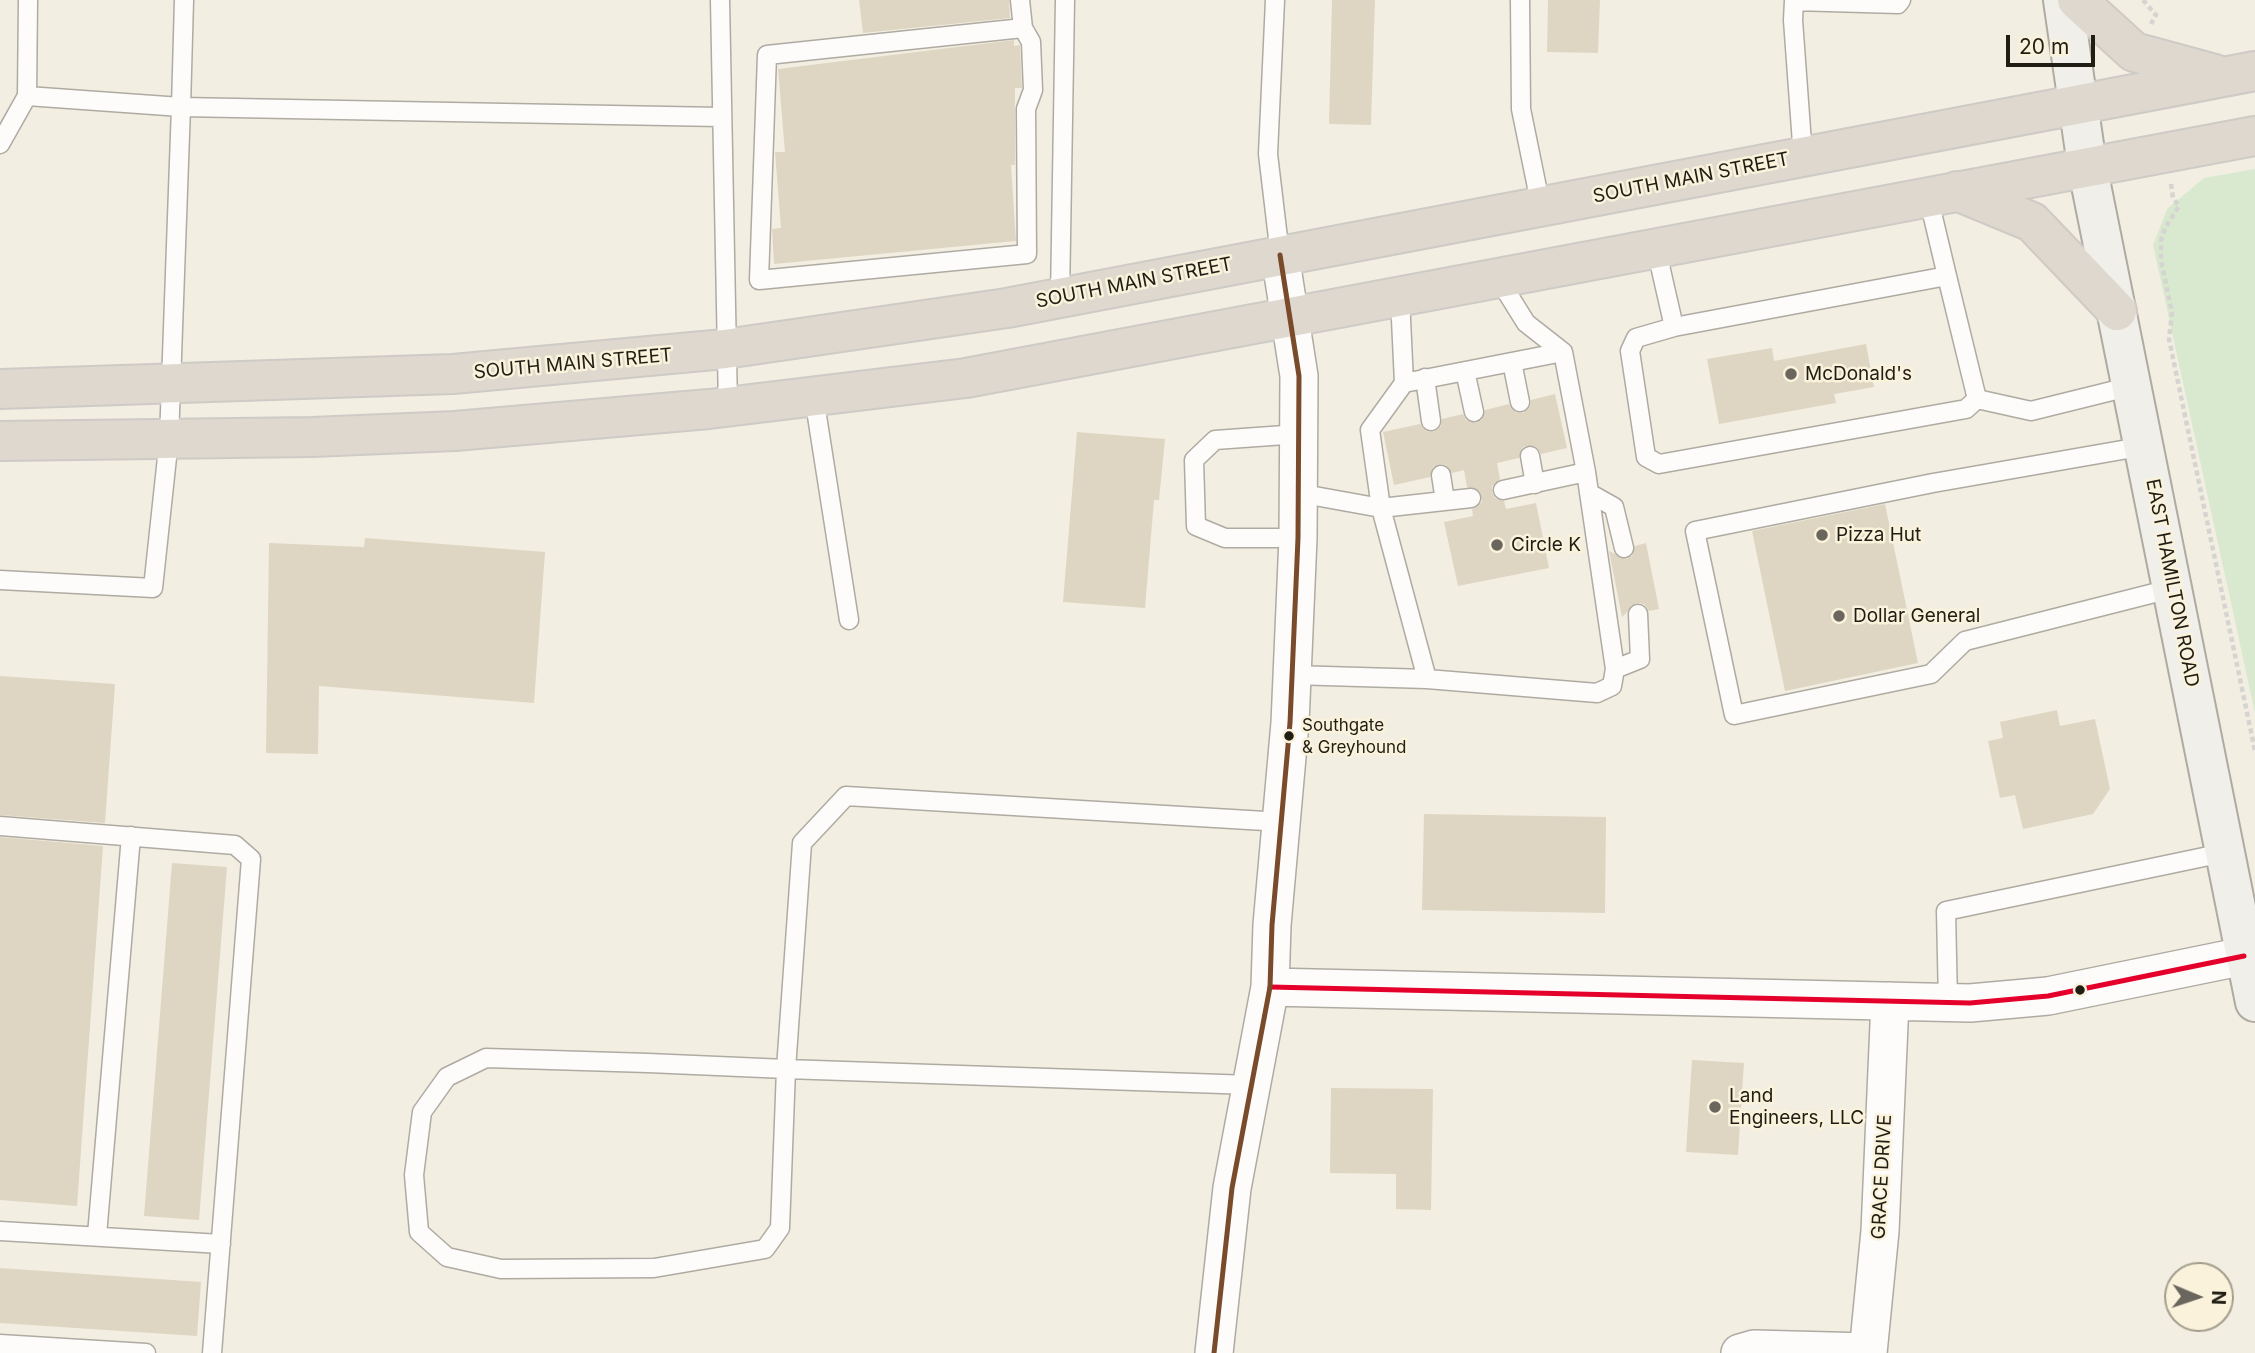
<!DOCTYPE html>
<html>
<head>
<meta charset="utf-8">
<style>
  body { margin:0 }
  #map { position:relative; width:2255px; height:1353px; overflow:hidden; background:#f3eee2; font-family:Inter,sans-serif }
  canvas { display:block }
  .north { position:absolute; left:2164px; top:1262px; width:70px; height:70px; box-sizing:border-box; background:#faf2db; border:2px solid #a39d8c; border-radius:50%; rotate:92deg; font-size:19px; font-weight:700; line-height:28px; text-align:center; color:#201d15 }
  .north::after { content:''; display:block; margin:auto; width:24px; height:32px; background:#6a665d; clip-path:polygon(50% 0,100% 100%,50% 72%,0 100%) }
  .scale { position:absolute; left:2006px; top:35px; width:89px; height:32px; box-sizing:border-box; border:4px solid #201d15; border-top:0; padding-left:9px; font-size:21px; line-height:24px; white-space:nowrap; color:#201d15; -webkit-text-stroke:5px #faf2db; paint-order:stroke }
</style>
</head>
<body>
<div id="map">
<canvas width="2255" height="1353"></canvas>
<div class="north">N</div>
<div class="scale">20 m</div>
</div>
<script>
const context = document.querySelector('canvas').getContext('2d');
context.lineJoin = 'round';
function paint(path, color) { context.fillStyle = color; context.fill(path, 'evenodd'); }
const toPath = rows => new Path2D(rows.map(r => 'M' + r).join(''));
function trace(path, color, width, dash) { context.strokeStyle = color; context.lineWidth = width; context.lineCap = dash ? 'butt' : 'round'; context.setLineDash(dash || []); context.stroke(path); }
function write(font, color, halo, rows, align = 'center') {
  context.font = font + ' Inter,sans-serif'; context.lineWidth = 5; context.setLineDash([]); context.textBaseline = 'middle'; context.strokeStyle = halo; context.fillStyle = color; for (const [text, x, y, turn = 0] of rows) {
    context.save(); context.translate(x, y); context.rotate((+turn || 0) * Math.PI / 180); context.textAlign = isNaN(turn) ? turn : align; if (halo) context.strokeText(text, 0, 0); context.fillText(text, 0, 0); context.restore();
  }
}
const green = toPath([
  [2255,169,2255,713,2153,245,2167,209,2204,178]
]);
const building = toPath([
  [859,0,1009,0,1010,18,863,33],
  [1332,0,1375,0,1371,125,1329,124],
  [1548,0,1600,0,1598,53,1547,52],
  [1014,40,1014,46,1020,45,1022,88,1015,88,1015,165,1011,165,1016,241,774,264,772,229,781,228,775,152,785,152,778,69],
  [1866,344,1874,387,1834,394,1836,403,1719,424,1707,359,1772,348,1774,361],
  [1555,394,1567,448,1541,454,1534,446,1523,447,1519,458,1497,463,1500,479,1492,486,1492,492,1495,498,1504,501,1506,509,1536,503,1549,568,1458,586,1444,522,1473,516,1472,509,1482,502,1480,492,1467,487,1464,470,1452,473,1446,465,1440,464,1433,467,1430,477,1394,485,1383,432,1420,424,1426,431,1433,432,1441,426,1442,419,1463,414,1466,420,1476,423,1482,420,1485,410,1509,404,1516,412,1523,413,1530,406,1531,400],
  [1077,432,1165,439,1159,500,1154,500,1145,608,1063,602],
  [1885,504,1918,663,1785,691,1752,531],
  [365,538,545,552,534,703,319,686,318,754,266,753,269,543,364,547],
  [1646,543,1659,609,1649,611,1644,604,1637,603,1622,617,1609,551,1626,559,1632,556,1635,546],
  [0,676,115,684,105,823,0,815],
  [2057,710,2060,726,2095,719,2110,789,2093,814,2023,829,2015,795,2000,798,1988,741,2003,738,2000,722],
  [1424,814,1606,817,1605,913,1422,910],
  [0,837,103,846,77,1206,0,1200],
  [172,863,227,867,199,1220,144,1216],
  [1692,1060,1744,1063,1738,1155,1686,1152],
  [1331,1088,1433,1089,1431,1210,1396,1209,1396,1174,1330,1173],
  [0,1268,201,1282,197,1336,0,1323]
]);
const path = toPath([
  [2143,0,2156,15,2151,24],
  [2171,184,2173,198,2179,206,2165,228,2161,241,2161,260,2172,313,2169,339,2255,751]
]);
const service = toPath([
  [720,0,728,407],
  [1020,0,1023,28,767,55,759,280,1027,254,1026,109,1033,90,1031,42,1023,28],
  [1275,0,1268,154,1280,255],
  [1520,0,1521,109,1541,207],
  [27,96,181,107,184,0],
  [0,144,27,96,28,0],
  [1803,157,1793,20,1794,1,1898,4,1901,0],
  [1928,196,1947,276,1977,399,1966,409,1659,464,1646,457,1630,351,1636,338,1674,327,1947,276],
  [1656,248,1674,327],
  [1060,297,1065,0],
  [1400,298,1404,383,1370,430,1381,508,1427,679],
  [1512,362,1520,402],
  [1465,371,1474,412],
  [1425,378,1431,421],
  [1404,383,1563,352],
  [814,397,849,620],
  [1977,399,2031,411,2132,386],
  [2145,446,1933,483,1695,531,1734,715,1931,674,1965,641,2174,588],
  [1530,456,1535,484],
  [1441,475,1445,501],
  [1503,490,1586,472],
  [1298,493,1381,508,1471,498],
  [1589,493,1614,507,1624,548],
  [1298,538,1225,538,1196,526,1194,460,1215,440,1299,434],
  [0,580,153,588,169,439,181,107,720,117],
  [1615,669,1640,659,1638,614],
  [1292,675,1427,679,1597,693,1612,686,1615,669,1586,472,1563,352,1526,323,1498,278],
  [0,826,235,845,251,859,212,1353],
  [1948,1003,1946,911,2223,853],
  [1251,1085,786,1069,648,1063,486,1058,447,1077,422,1112,414,1175,419,1232,447,1257,501,1269,654,1268,765,1249,780,1228,786,1069,802,843,846,796,1282,822],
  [0,1231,221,1244],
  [97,1235,131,836],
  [0,1344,146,1353]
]);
const minor = toPath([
  [1270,987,1970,1003,2048,996,2244,956],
  [1214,1353,1232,1188,1270,987,1272,925,1290,723,1298,538,1299,376,1280,255],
  [1740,1353,1754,1349,1868,1352],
  [1868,1353,1880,1231,1890,1001]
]);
const secondary = toPath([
  [2063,0,2087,165,2255,1002]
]);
const trunk = toPath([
  [2077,0,2134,52,2215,74],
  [1957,191,2032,222,2117,311],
  [0,389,453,374,725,349,1007,308,2255,71],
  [0,441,312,437,455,431,709,409,966,378,2255,136]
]);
const bus1 = toPath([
  [1270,987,1970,1003,2048,996,2244,956]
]);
const bus2 = toPath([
  [1214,1353,1232,1188,1270,987,1272,925,1290,723,1298,538,1299,376,1280,255]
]);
const markers = [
  [1791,374,7,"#6a665d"],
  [1822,535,7,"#6a665d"],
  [1497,545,7,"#6a665d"],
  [1839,616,7,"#6a665d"],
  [1289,736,6,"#201d15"],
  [2080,990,6,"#201d15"],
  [1715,1107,7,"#6a665d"]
];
const busNames = [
  ["Southgate",1302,726],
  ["& Greyhound",1302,748]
];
const streetNames = [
  ["SOUTH MAIN STREET",1691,178,-11],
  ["SOUTH MAIN STREET",1134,283,-11],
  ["SOUTH MAIN STREET",573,364,-5],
  ["EAST HAMILTON ROAD",2172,583,79],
  ["GRACE DRIVE",1882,1177,-87]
];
const poiNames = [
  ["McDonald's",1805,374],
  ["Pizza Hut",1836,535],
  ["Circle K",1511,545],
  ["Dollar General",1853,616],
  ["Land",1729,1096],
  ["Engineers, LLC",1729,1118]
];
paint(green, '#d8e9cf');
paint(building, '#ded6c2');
trace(service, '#afaba2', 21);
trace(minor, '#afaba2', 40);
trace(secondary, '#afaba2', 42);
trace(trunk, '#cecbc6', 42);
trace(path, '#d5d4d1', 4.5, [5, 3.5]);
trace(service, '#fdfcfb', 18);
trace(minor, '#fdfcfb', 37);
trace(secondary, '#f1efea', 38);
trace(trunk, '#ded8ce', 38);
trace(bus1, '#e4002b', 5);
trace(bus2, '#7a4b2a', 5);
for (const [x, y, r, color] of markers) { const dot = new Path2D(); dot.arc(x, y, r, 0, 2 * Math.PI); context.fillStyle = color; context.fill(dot); trace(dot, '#faf2db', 2.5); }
write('17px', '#201d15', '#faf2db', busNames, 'left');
write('19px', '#201d15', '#faf2db', streetNames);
write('19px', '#201d15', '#faf2db', poiNames, 'left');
</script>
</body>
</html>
